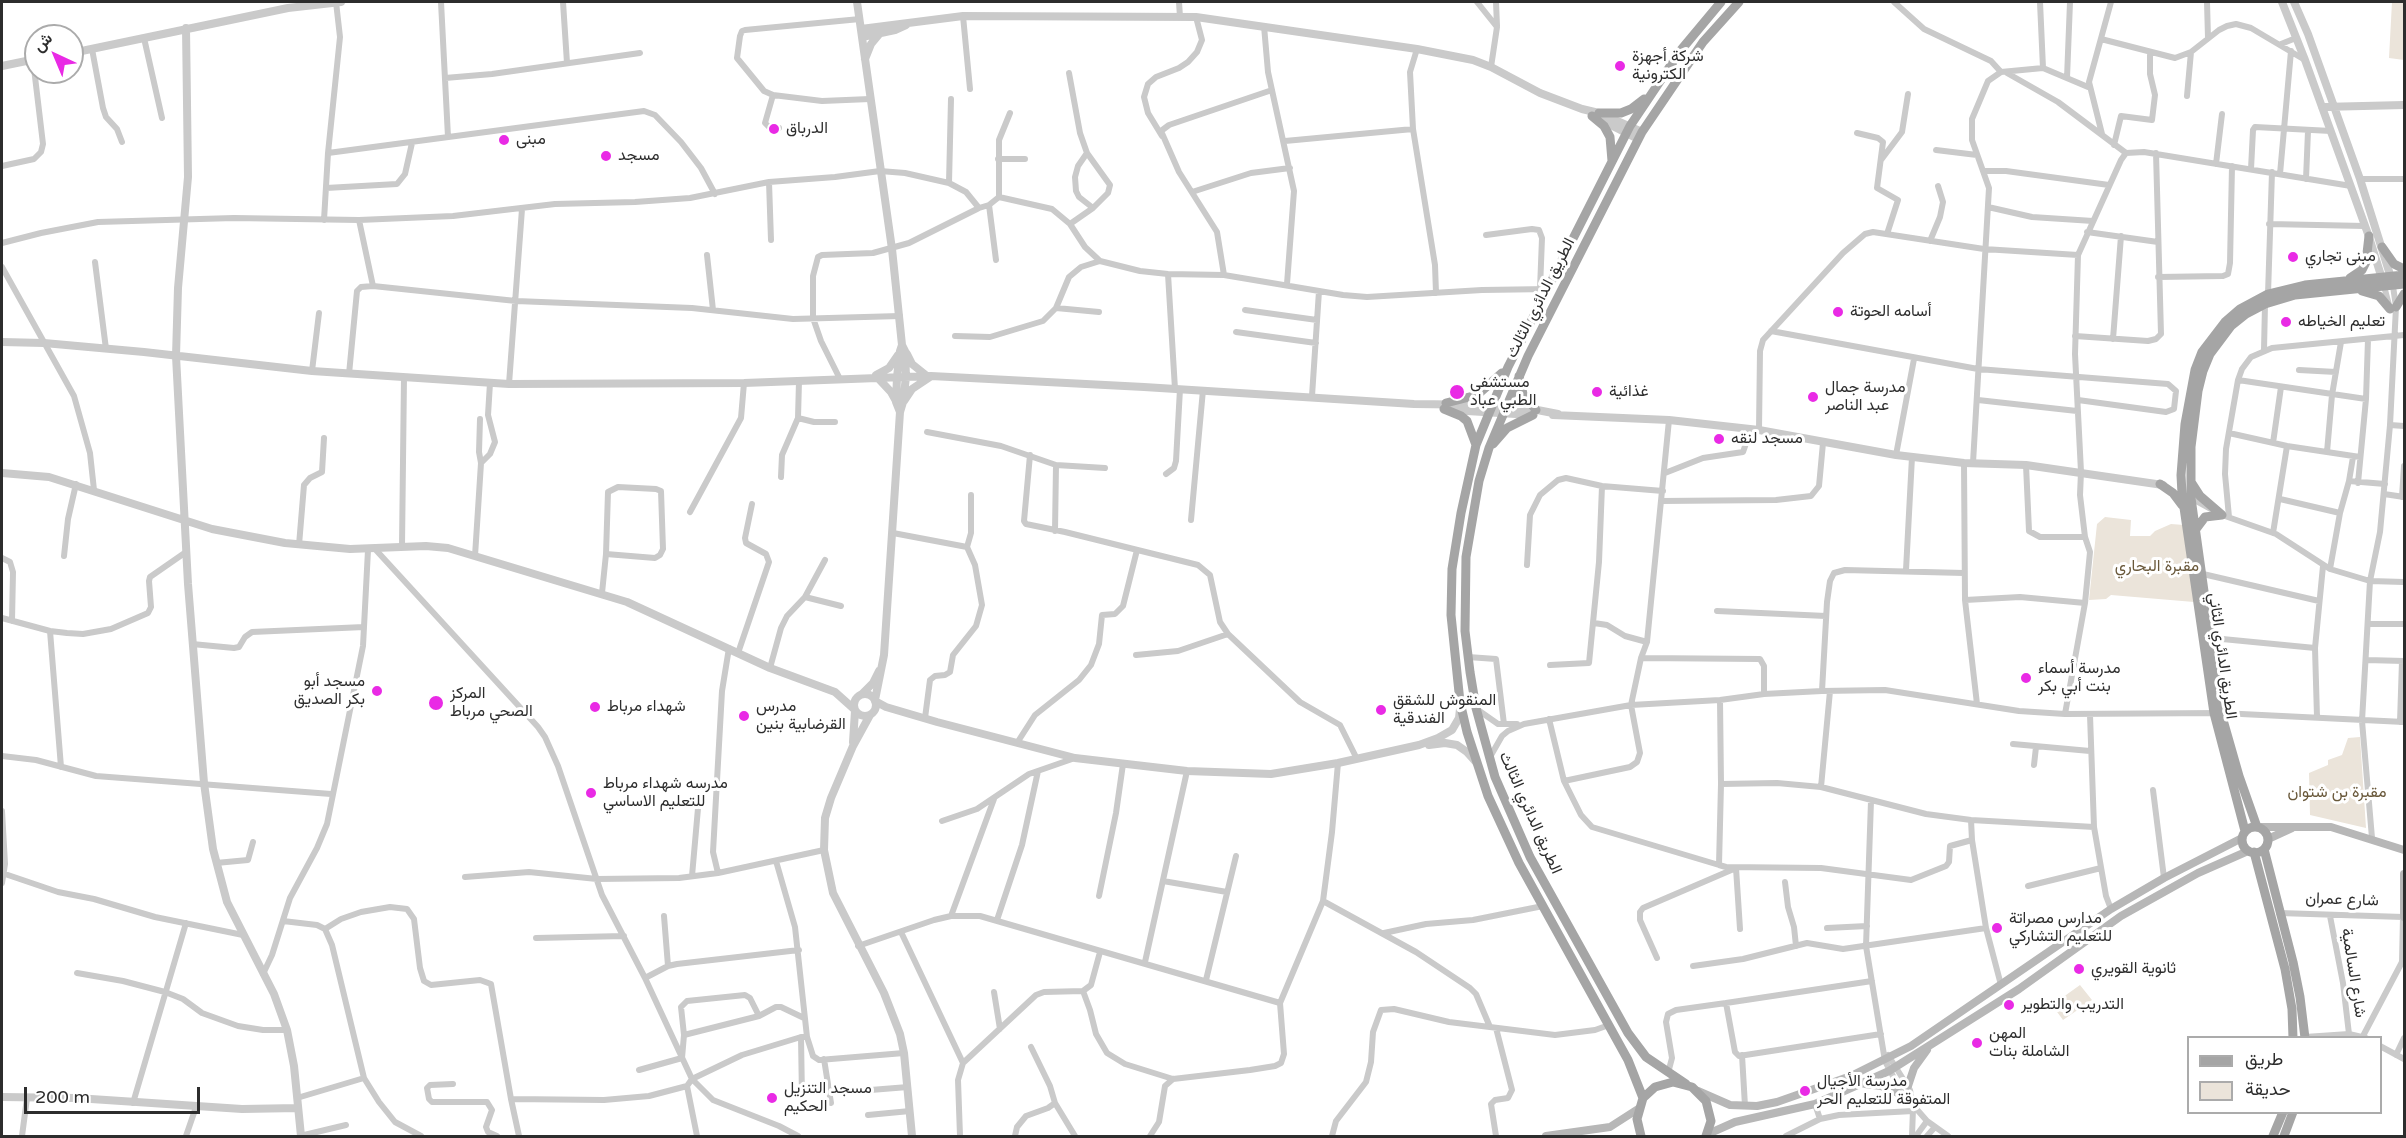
<!DOCTYPE html>
<html>
<head>
<meta charset="utf-8">
<style>
  body { margin:0 }
  #map { position:relative; width:2406px; height:1138px; overflow:hidden; background:#fff; font-family:"Varela Round",Vazirmatn,sans-serif }
  canvas { display:block }
  .frame { position:absolute; inset:0; border:3px solid #2d2d2d; pointer-events:none }
  .legend { position:absolute; left:2187px; top:1036px; width:195px; height:78px; box-sizing:border-box; background:#fff; border:2px solid #ababab; margin:0; padding:8px 10px; list-style:none; font-size:18px; color:#2d2d2d }
  .legend li { display:flex; align-items:center; gap:12px; height:30px }
  .legend b { width:30px; border:2px solid #ababab }
  .north { position:absolute; left:24px; top:24px; width:60px; height:60px; box-sizing:border-box; background:#fff; border:2px solid #ababab; border-radius:50%; rotate:316deg; font-size:16px; font-weight:700; line-height:24px; text-align:center; color:#2d2d2d }
  .north::after { content:''; display:block; margin:auto; width:21px; height:27px; background:#e92ae5; clip-path:polygon(50% 0,100% 100%,50% 72%,0 100%) }
  .scale { position:absolute; left:24px; top:1087px; width:176px; height:27px; box-sizing:border-box; border:3px solid #2d2d2d; border-top:0; padding-left:8px; font-size:18px; line-height:21px; white-space:nowrap; color:#2d2d2d; -webkit-text-stroke:4px #fff; paint-order:stroke }
</style>
</head>
<body>
<div id="map">
<canvas width="2406" height="1138"></canvas>
<div class="frame"></div>
<ul class="legend">
<li><b style="height:8px;background:#a5a5a5"></b>طريق</li>
<li><b style="height:16px;background:#ebe4da"></b>حديقة</li>
</ul>
<div class="north">ش</div>
<div class="scale">200 m</div>
</div>
<script>
const context = document.querySelector('canvas').getContext('2d');
context.lineJoin = 'round';
function paint(path, color) { context.fillStyle = color; context.fill(path, 'evenodd'); }
const toPath = rows => new Path2D(rows.map(r => 'M' + r).join(''));
function trace(path, color, width, dash) { context.strokeStyle = color; context.lineWidth = width; context.lineCap = dash ? 'butt' : 'round'; context.setLineDash(dash || []); context.stroke(path); }
function write(font, color, halo, rows, align = 'center') {
  context.font = font + ' "Varela Round",Vazirmatn,sans-serif'; context.lineWidth = 6; context.setLineDash([]); context.textBaseline = 'middle'; context.strokeStyle = halo; context.fillStyle = color; for (const [text, x, y, turn = 0] of rows) {
    context.save(); context.translate(x, y); context.rotate((+turn || 0) * Math.PI / 180); context.textAlign = isNaN(turn) ? turn : align; if (halo) context.strokeText(text, 0, 0); context.fillText(text, 0, 0); context.restore();
  }
}
const green = toPath([
  [2392,2,2404,2,2404,60,2389,58],
  [2105,517,2131,520,2130,536,2150,536,2155,531,2171,524,2184,525,2194,602,2111,595,2106,599,2089,600,2097,524],
  [2360,737,2366,828,2310,815,2309,773,2328,765,2328,760,2342,755,2348,738],
  [2080,985,2092,1000,2063,1020,2052,1005]
]);
const minor = toPath([
  [441,2,448,137],
  [563,2,567,63],
  [1179,2,1180,17],
  [1477,2,1497,27,1491,67],
  [1496,2,1497,26],
  [1894,2,1924,29,1991,61,2001,72],
  [2040,2,2043,68],
  [2207,2,2208,38],
  [963,16,970,89],
  [860,19,745,30,742,31,740,36,737,58,764,91,773,95,822,101,870,99],
  [1264,26,1268,72,1294,191,1287,284],
  [144,38,162,118],
  [2101,39,2175,58,2191,52],
  [2281,44,2296,38],
  [92,49,103,108,106,117,117,129,122,142],
  [1417,49,1410,72,1413,129,1435,265,1436,293],
  [1069,73,1080,133,1087,153,1110,185,1108,193,1093,208,1070,224],
  [2007,73,2058,102,2126,153],
  [445,78,492,74,640,53],
  [2067,78,2070,2],
  [773,95,765,123,769,127,779,128],
  [2187,96,2191,52,2219,30,2227,26,2236,24,2251,28,2305,60],
  [1857,133,1878,138,1883,142,1877,188,1898,200,1887,234],
  [2102,134,2089,82,2111,2],
  [1162,136,1148,113,1144,97,1148,84,1156,77,1179,68,1188,62,1197,52,1202,40,1196,17],
  [1285,141,1413,129],
  [2114,145,2121,116,2152,120,2155,95,2150,74,2150,53],
  [1936,150,1977,155],
  [328,153,644,111,655,115,681,142,701,168,715,194],
  [1087,153,1078,166,1075,177,1076,191,1079,197,1093,208],
  [998,159,1025,159],
  [1881,160,1902,132,1908,94],
  [2216,164,2222,114],
  [2,166,34,159,41,152,43,144,33,60],
  [2251,169,2253,130,2255,127,2331,131],
  [1985,171,2006,171,2109,185],
  [2280,174,2291,51],
  [2306,179,2308,131],
  [2360,179,2404,179],
  [769,182,771,240],
  [949,183,951,99],
  [326,188,397,184,405,174,412,143],
  [1192,192,1251,173,1290,168],
  [999,197,1052,209,1070,224,1085,247,1100,261,1140,271,1168,274,1224,275,1343,295,1367,297,1482,290,1549,289],
  [999,197,999,140,1010,113],
  [989,205,996,260],
  [1988,207,2032,217,2093,221],
  [324,220,328,153,340,37,336,2],
  [359,220,373,286,516,301,692,308,793,319,900,316],
  [2269,224,2365,226],
  [2087,232,2158,242],
  [1486,235,1532,229,1539,230,1542,238,1540,289],
  [1930,241,1940,217,1943,202,1938,186],
  [2,243,41,233,98,222,234,218,359,220,453,216,555,204,635,202,690,198,769,182,835,177,880,171,905,173,949,183,966,192,979,208],
  [707,255,713,310],
  [95,262,106,349],
  [2,267,74,396,90,453,94,490],
  [1168,274,1175,389],
  [1224,275,1217,232,1179,172,1161,131,1169,125,1272,90],
  [2158,277,2223,276,2228,274,2230,263,2232,166],
  [2384,286,2389,305],
  [2268,294,2272,172],
  [1056,308,1099,312],
  [1245,310,1317,320],
  [1771,331,1978,369,2168,384,2176,391,2174,409,2166,412,2078,400],
  [1236,332,1316,343],
  [955,336,990,337,1043,321,1056,308,1069,277,1081,267,1100,261],
  [2075,336,2148,341,2156,339,2161,334,2156,153],
  [2113,339,2121,236],
  [2264,350,2265,304],
  [2299,370,2336,372],
  [312,371,319,313],
  [349,374,357,291,361,287,373,286],
  [840,379,821,341,813,318,813,276,818,257,822,255,873,253,909,243,979,208,989,205,999,197],
  [2238,380,2366,399],
  [509,384,522,209],
  [1312,396,1319,291],
  [1978,400,2077,411],
  [798,418,814,422,835,422],
  [480,419,479,452,481,463],
  [2390,425,2404,426],
  [1759,430,1760,351,1763,340,1843,253,1865,234,1873,232,1984,249,2078,255],
  [927,432,1001,446,1056,465,1055,531],
  [2229,433,2287,446,2360,457],
  [2273,443,2281,387],
  [2327,452,2332,395,2341,342],
  [1030,455,1024,521,1026,524,1065,532,1198,565,1210,575,1220,622,1228,634,1300,702,1340,725,1357,759],
  [1896,455,1914,359],
  [2353,457,2349,481,2385,484],
  [1964,463,1965,600,1977,704],
  [1973,463,1989,188,1972,140,1972,119,1988,81,2001,72,2043,68,2088,87],
  [1056,465,1105,468],
  [2026,465,2029,531,2040,537,2085,537],
  [1665,473,1703,458,1743,452,1751,429],
  [1166,474,1174,468,1176,461,1180,389],
  [781,477,782,455,798,418,799,381],
  [2358,483,2366,399,2368,339],
  [2384,494,2404,497],
  [2402,497,2404,466],
  [2191,498,2211,509],
  [2280,499,2340,513],
  [1661,501,1776,500,1811,496,1819,486,1823,443],
  [690,512,741,418,744,383],
  [2225,516,2276,534,2330,569,2370,581,2404,582],
  [2229,517,2225,474,2226,449,2238,380,2242,369,2251,357,2272,348,2404,335],
  [1191,520,1203,390],
  [893,533,967,547,975,565,982,605,976,626,953,655,950,672,945,675,935,676,930,680,925,718],
  [2273,533,2287,446],
  [299,545,304,485,310,478,322,472,324,438],
  [402,546,404,377],
  [967,547,971,533,971,495],
  [375,549,538,727,545,737,558,766,602,895,645,978,692,1079,713,1100,779,1126,798,1136],
  [64,556,68,519,76,484],
  [475,556,481,463,490,454,495,442,488,415,490,383],
  [2,558,10,562,13,572,12,621],
  [1527,565,1530,515,1540,495,1558,480,1566,478,1602,486,1663,491],
  [2330,569,2340,513,2349,481],
  [1906,570,1912,457],
  [2203,574,2319,601],
  [602,593,606,554,608,492,618,487,656,489,661,491,663,549,660,555,655,558,606,554],
  [805,597,841,606],
  [1965,600,2020,597,2085,603],
  [1717,611,1826,616],
  [2,618,50,631,67,633,83,634,111,629,148,613,151,607,149,581,150,577,186,552],
  [1594,623,1607,625,1625,636,1647,642],
  [2368,624,2404,624],
  [50,631,61,767],
  [2212,638,2315,648],
  [192,644,234,648,239,647,245,637,252,632,364,627],
  [738,653,769,562,766,554,746,543,745,538,752,504],
  [1136,655,1178,651,1228,634],
  [1468,657,1496,659,1504,724],
  [1641,658,1760,659,1764,666,1764,694],
  [2366,660,2404,661],
  [1550,665,1589,663,1599,562,1602,486],
  [770,668,781,628,787,616,805,597,825,560],
  [1822,691,1827,602,1830,581,1834,573,1845,570,1964,573],
  [1720,700,1721,784,1777,783,1821,787,1830,691],
  [1478,710,1498,724,1517,724],
  [2065,714,2085,603,2090,552,2085,537,2080,495,2081,472,2075,354,2078,255,2121,160,2126,153,2144,152,2351,186],
  [2317,717,2315,648,2323,566],
  [1549,719,1564,781,1581,815,1592,827,1719,865],
  [2400,722,2402,661],
  [1017,743,1035,715,1079,680,1091,665,1099,644,1102,615,1115,614,1123,606,1137,550],
  [2013,744,2090,751],
  [2,756,36,760,96,776,331,794],
  [1490,757,1502,736,1508,731,1524,724,1631,705,1720,700,1764,694,1822,691,1885,690,2019,711,2065,714,2221,713,2404,722],
  [2034,765,2036,747],
  [1564,781,1630,767,1637,762,1640,753,1631,705,1641,658,1647,642,1669,420],
  [1721,784,1719,865,1726,867,1821,868,1911,880,1946,866,1949,862,1950,846,1972,840,1986,928,2001,985],
  [1821,787,1926,814,1971,820,2094,827,2090,715],
  [2153,790,2164,878],
  [1871,801,1866,946,1885,1061,1903,1095,1911,1100],
  [2,811,5,864,2,883],
  [1971,820,1972,840],
  [942,821,977,809,1029,774,1075,758],
  [2094,827,2106,896,2111,909],
  [2372,838,2362,721,2370,581,2380,532,2390,425,2396,307,2393,286],
  [776,861,795,927,807,1037],
  [216,863,248,860,253,842],
  [718,873,713,852,722,691,729,648],
  [5,874,58,892,94,899,155,917,243,935],
  [692,876,699,797],
  [465,877,529,872,597,879,679,878,718,873,824,850],
  [1163,881,1227,892],
  [1785,882,1788,907,1794,927,1796,946],
  [2028,886,2101,868],
  [1099,896,1116,813,1123,764],
  [1323,901,1416,952,1470,988,1476,994,1490,1027],
  [2279,913,2403,917,2402,962,2363,1036],
  [664,916,668,966],
  [951,916,994,799],
  [2330,916,2343,983,2349,1034],
  [997,920,1022,845,1038,771],
  [283,921,317,925,325,929,332,945,364,1078,379,1102,395,1122,421,1136],
  [1827,928,1867,926],
  [325,929,341,919,361,912,390,907,407,909,414,919,420,968,424,981,431,985,480,980,491,984,511,1099,604,1100,649,1096,687,1086,692,1079,742,1055,801,1037,807,1037,813,1056,819,1060,904,1053],
  [901,932,963,1063],
  [1384,933,1426,924,1473,920,1543,906],
  [536,938,624,936],
  [858,946,934,920,951,916,980,916,1280,1003],
  [1657,958,1640,920,1640,912,1643,908,1736,868,1740,929],
  [1145,962,1187,771],
  [1693,966,1743,959,1807,943,1843,949,1986,928],
  [77,973,123,981,165,992,183,999,202,1013,238,1026,263,1030,287,1030],
  [263,974,272,955,290,898,317,848,327,824,363,646,368,550],
  [645,978,668,966,677,964,799,950],
  [1206,980,1236,856],
  [1872,981,1726,1003,1735,1052,1739,1056,1881,1034],
  [1083,991,1090,1010,1096,1034,1107,1053,1125,1064,1173,1079,1250,1070,1275,1066,1281,1063,1284,1054,1280,1003,1323,901,1332,832,1338,763],
  [994,992,1000,1029],
  [684,1035,759,1016,776,1007,781,1007,804,1018],
  [801,1037,802,1098],
  [2305,1037,2349,1034,2366,1038],
  [2380,1046,2404,1059],
  [1031,1047,1050,1086,1055,1103,1075,1136],
  [1742,1055,1745,1106],
  [1888,1055,1910,1090,1913,1105,1927,1121,1948,1136],
  [2396,1055,2404,1038],
  [824,1059,831,1103],
  [639,1070,682,1058,684,1035,681,1007,687,1001,745,995,750,998,759,1016],
  [1668,1073,1672,1058,1666,1022,1668,1014,1676,1010,1726,1003],
  [453,1084,430,1085,427,1088,429,1099,432,1102,487,1102,492,1110,486,1127,488,1132,497,1136],
  [687,1086,697,1136],
  [858,1091,908,1087],
  [297,1098,364,1078],
  [511,1099,519,1136],
  [133,1103,186,923],
  [1815,1104,1820,1119],
  [868,1115,910,1111],
  [22,1136,27,1098],
  [186,1136,196,1107],
  [300,1136,346,1125],
  [960,1136,958,1080,963,1063,1036,995,1044,992,1083,991,1091,985,1100,952],
  [1015,1136,1017,1127,1026,1116,1048,1108,1055,1103],
  [1150,1136,1159,1122,1165,1086,1173,1079],
  [1332,1136,1336,1121,1366,1082,1371,1062,1373,1032,1381,1010,1394,1009,1449,1022,1555,1035,1595,1030,1609,1025],
  [1496,1136,1491,1104,1495,1100,1508,1098,1512,1090,1496,1028],
  [1786,1136,1820,1119,1839,1115,1913,1111],
  [1912,1136,1913,1109],
  [1916,1136,1927,1121],
  [1927,1136,1935,1127]
]);
const tertiary = toPath([
  [857,2,892,249,902,345,905,351,906,377,903,402,900,412,884,655,875,700],
  [2282,2,2305,60,2368,234,2383,282],
  [2294,2,2308,34,2360,179,2392,281],
  [186,28,188,177,178,288,176,356,188,584,204,783,213,849,227,902,274,994,287,1030,294,1066,301,1136],
  [861,29,963,16,1196,17,1417,49,1473,60,1491,67,1540,93,1582,109,1599,113,1642,132],
  [862,37,895,30,906,25],
  [72,53,288,8,341,2],
  [865,59,871,44,881,32],
  [2,66,36,59],
  [2322,107,2404,105],
  [1599,119,1638,139],
  [2,342,44,343,144,352,312,371,509,384,744,383,931,376,1144,387,1414,404,1492,405,1527,408,1558,414],
  [907,354,912,364,927,376],
  [876,375,889,368,898,355],
  [877,377,891,392,896,401],
  [904,401,912,389,930,377],
  [1451,410,1532,415],
  [900,412,896,402,897,377,900,351,902,345],
  [1553,415,1669,420,1759,430,1896,455,1964,463,2026,465,2163,485],
  [2,473,49,477,212,529,285,543,350,549,426,546,448,548,627,602,770,668,835,692,854,709],
  '854 705a11 11 0 1 1 22 0a11 11 0 1 1-22 0Z',
  [862,694,873,683,879,671],
  [875,701,886,707,937,722,1075,758,1187,771,1271,774,1338,763,1419,745,1438,738,1452,730,1459,718,1460,709],
  [870,715,853,746,831,798,825,818,824,850,833,893,884,993,900,1034,904,1053,912,1136],
  [853,742,855,711],
  [1429,745,1445,743,1457,745,1467,752,1476,762],
  [2,1097,76,1098,242,1109,298,1108]
]);
const secondary = toPath([
  [2260,827,2331,827,2404,850],
  [2268,839,2292,828],
  [2404,874,2404,917],
  [1865,1084,1881,1086,1903,1095],
  [1908,1086,1914,1068,1927,1050],
  [1698,1091,1730,1105,1757,1106,1777,1102,1851,1076,1911,1046,2111,909,2164,878,2242,838],
  [1708,1134,1735,1122,1815,1104,1889,1071,2019,989,2121,916,2198,873,2248,851],
  [1546,1136,1610,1127,1638,1109]
]);
const primary = toPath([
  [1599,113,1621,113,1631,109,1644,99],
  [1592,116,1604,126,1610,137,1612,161],
  [2382,247,2394,264,2404,269],
  [2350,278,2362,270,2366,262,2369,236],
  [2362,291,2379,296,2390,309],
  [2396,307,2404,294],
  [1519,376,1523,394,1536,410],
  [1446,403,1477,395,1502,373],
  [1444,409,1461,416,1467,421,1476,445],
  [1493,444,1507,428,1533,415],
  [2191,482,2200,496,2222,515],
  [2160,484,2173,493,2182,505],
  [2196,529,2205,517,2222,515],
  [2257,827,2239,776,2221,713,2191,498,2191,447,2198,391,2203,371,2210,354,2231,326,2246,314,2265,304,2295,295,2404,284],
  '2242 840a13 13 0 1 1 26 0a13 13 0 1 1-26 0Z',
  [2245,831,2214,713,2182,494,2181,475,2185,424,2195,370,2202,352,2225,322,2240,309,2268,294,2305,285,2404,275],
  [2264,849,2293,962,2300,997,2305,1038],
  [2254,852,2285,969,2292,1009,2293,1038],
  [1686,1084,1646,1057,1628,1033,1530,857,1495,777,1476,708,1470,672,1465,631,1466,557,1479,481,1489,448,1528,356,1642,132,1703,42,1739,2],
  [1643,1098,1628,1060,1519,863,1488,796,1467,732,1460,702,1451,615,1452,569,1461,513,1476,445,1508,367,1630,126,1681,50,1721,2],
  [1641,1136,1637,1119,1643,1098,1655,1087,1673,1082,1692,1087,1706,1101,1711,1121,1706,1136],
  [2273,1136,2283,1112],
  [2284,1136,2293,1112]
]);
const markers = [
  [1620,66,6,"#e92ae5"],
  [774,129,6,"#e92ae5"],
  [504,140,6,"#e92ae5"],
  [606,156,6,"#e92ae5"],
  [2293,257,6,"#e92ae5"],
  [1838,312,6,"#e92ae5"],
  [2286,322,6,"#e92ae5"],
  [1457,392,8,"#e92ae5"],
  [1597,392,6,"#e92ae5"],
  [1813,397,6,"#e92ae5"],
  [1719,439,6,"#e92ae5"],
  [2026,678,6,"#e92ae5"],
  [377,691,6,"#e92ae5"],
  [436,703,8,"#e92ae5"],
  [595,707,6,"#e92ae5"],
  [1381,710,6,"#e92ae5"],
  [744,716,6,"#e92ae5"],
  [591,793,6,"#e92ae5"],
  [1997,928,6,"#e92ae5"],
  [2079,969,6,"#e92ae5"],
  [2009,1005,6,"#e92ae5"],
  [1977,1043,6,"#e92ae5"],
  [1805,1091,6,"#e92ae5"],
  [772,1098,6,"#e92ae5"]
];
const poiNames = [
  ["شركة أجهزة",1632,57],
  ["الكترونية",1632,75],
  ["الدرباق",786,129],
  ["مبنى",516,140],
  ["مسجد",618,156],
  ["مبنى تجاري",2305,257],
  ["أسامه الحوتة",1850,312],
  ["تعليم الخياطه",2298,322],
  ["مستشفى",1470,383],
  ["الطبي عباد",1470,401],
  ["مدرسة جمال",1825,388],
  ["عبد الناصر",1825,406],
  ["غذائية",1609,392],
  ["مسجد لنقه",1731,439],
  ["مدرسة أسماء",2038,669],
  ["بنت أبي بكر",2038,687],
  ["مسجد أبو",365,682,"right"],
  ["بكر الصديق",365,700,"right"],
  ["المركز",450,694],
  ["الصحي مرباط",450,712],
  ["المنقوش للشقق",1393,701],
  ["الفندقية",1393,719],
  ["شهداء مرباط",607,707],
  ["مدرس",756,707],
  ["القرضابية بنين",756,725],
  ["مدرسه شهداء مرباط",603,784],
  ["للتعليم الاساسي",603,802],
  ["مدارس مصراتة",2009,919],
  ["للتعليم التشاركي",2009,937],
  ["ثانوية القويري",2091,969],
  ["التدريب والتطوير",2021,1005],
  ["المهن",1989,1034],
  ["الشاملة بنات",1989,1052],
  ["مدرسة الأجيال",1817,1082],
  ["المتفوقة للتعليم الحر",1817,1100],
  ["مسجد التنزيل",784,1089],
  ["الحكيم",784,1107]
];
const streetNames = [
  ["الطريق الدائري الثالث",1541,298,-63],
  ["الطريق الدائري الثاني",2222,656,82],
  ["الطريق الدائري الثالث",1530,813,66],
  ["شارع عمران",2342,900,2],
  ["شارع السالمية",2353,973,81]
];
const parkNames = [
  ["مقبرة البحاري",2157,567],
  ["مقبرة بن شتوان",2337,793]
];
paint(green, '#ebe4da');
trace(minor, '#cacaca', 6);
trace(tertiary, '#cacaca', 8);
trace(secondary, '#b7b7b7', 8);
trace(primary, '#a5a5a5', 9);
for (const [x, y, r, color] of markers) { const dot = new Path2D(); dot.arc(x, y, r, 0, 2 * Math.PI); context.fillStyle = color; context.fill(dot); trace(dot, '#fff', 2); }
write('16px', '#2d2d2d', '#fff', poiNames, 'left');
write('16px', '#2d2d2d', '#fff', streetNames);
write('16px', '#69583a', '#fff', parkNames);
</script>
</body>
</html>
